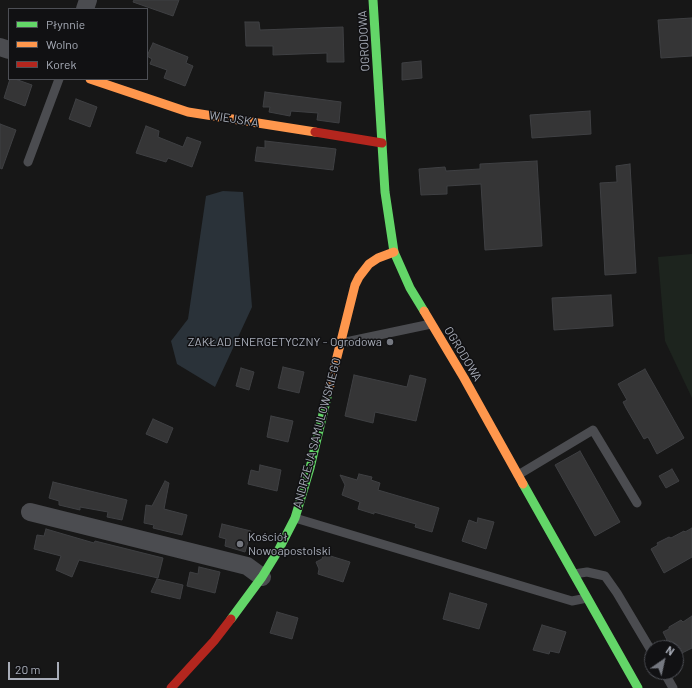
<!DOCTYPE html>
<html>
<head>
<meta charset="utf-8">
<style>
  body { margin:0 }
  #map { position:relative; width:692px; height:688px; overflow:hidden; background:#171717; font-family:Barlow,sans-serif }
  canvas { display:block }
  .legend { position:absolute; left:8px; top:8px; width:140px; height:72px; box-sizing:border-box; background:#111113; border:1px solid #4d4f55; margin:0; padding:5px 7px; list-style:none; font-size:12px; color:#a8adb8 }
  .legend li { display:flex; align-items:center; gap:8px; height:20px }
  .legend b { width:20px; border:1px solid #4d4f55 }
  .north { position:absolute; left:644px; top:640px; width:40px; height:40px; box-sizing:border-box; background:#111113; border:1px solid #4d4f55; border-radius:50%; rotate:34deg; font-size:11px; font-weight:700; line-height:16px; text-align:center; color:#a8adb8 }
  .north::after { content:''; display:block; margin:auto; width:14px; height:18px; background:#757880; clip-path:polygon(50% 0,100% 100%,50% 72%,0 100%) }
  .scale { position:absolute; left:8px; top:662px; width:51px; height:18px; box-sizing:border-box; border:2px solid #a8adb8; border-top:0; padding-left:5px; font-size:12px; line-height:14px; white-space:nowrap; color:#a8adb8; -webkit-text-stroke:3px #111113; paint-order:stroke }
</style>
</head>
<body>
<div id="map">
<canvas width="692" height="688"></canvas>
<ul class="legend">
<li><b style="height:5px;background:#63d668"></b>Płynnie</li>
<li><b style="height:5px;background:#ff974d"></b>Wolno</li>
<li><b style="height:5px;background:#b3261e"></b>Korek</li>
</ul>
<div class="north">N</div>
<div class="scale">20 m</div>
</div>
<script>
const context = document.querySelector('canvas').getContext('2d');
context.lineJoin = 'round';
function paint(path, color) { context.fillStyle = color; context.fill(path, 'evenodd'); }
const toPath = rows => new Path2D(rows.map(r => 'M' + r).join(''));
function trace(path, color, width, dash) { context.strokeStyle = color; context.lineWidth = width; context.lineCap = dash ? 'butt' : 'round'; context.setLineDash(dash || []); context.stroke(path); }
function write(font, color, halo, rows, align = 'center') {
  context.font = font + ' Barlow,sans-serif'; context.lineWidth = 3; context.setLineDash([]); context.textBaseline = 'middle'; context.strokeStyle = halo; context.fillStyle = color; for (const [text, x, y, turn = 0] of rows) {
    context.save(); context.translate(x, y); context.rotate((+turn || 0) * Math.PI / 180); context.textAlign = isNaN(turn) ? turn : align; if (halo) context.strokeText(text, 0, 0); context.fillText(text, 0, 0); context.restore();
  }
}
const green = toPath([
  [692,254,692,398,665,341,658,257]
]);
const water = toPath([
  [223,191,243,192,252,307,215,387,177,364,171,341,188,319,206,196]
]);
const building = toPath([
  [134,0,179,0,173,16,133,2,134,0],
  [692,18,692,56,661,58,658,20,692,18],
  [245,22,259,22,260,30,343,27,344,62,327,62,327,53,273,55,273,46,246,46,245,22],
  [153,43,188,57,186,63,193,66,185,86,164,78,167,70,150,64,152,59,147,56,153,43],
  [421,61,422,78,402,80,402,63,421,61],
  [10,79,15,79,32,85,25,106,4,98,10,79],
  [265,92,341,102,339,123,317,120,318,113,291,111,290,116,269,112,270,107,263,107,265,92],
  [76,99,97,107,90,127,69,119,76,99],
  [590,111,591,134,532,138,530,115,590,111],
  [0,124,16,130,2,169,0,168,0,124],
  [146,126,159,131,158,137,183,147,187,137,201,142,192,167,168,158,166,162,136,153,146,126],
  [265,141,336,149,333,170,255,161,257,147,265,148,265,141],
  [537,161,542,246,485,250,481,184,447,186,447,194,421,195,419,169,445,167,446,171,480,169,480,164,537,161],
  [630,164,636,273,605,275,600,183,617,182,616,166,630,164],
  [611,295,613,326,554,330,552,298,611,295],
  [283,367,304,372,299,393,278,388,283,367],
  [241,368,254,372,249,390,236,386,241,368],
  [645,369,684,438,657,454,648,437,644,439,626,408,623,402,627,400,618,384,645,369],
  [354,375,407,387,410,375,426,379,416,421,375,412,373,423,345,416,354,375],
  [271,416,293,421,288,442,267,437,271,416],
  [153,419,173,428,167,443,146,434,153,419],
  [580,451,620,522,595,536,555,465,580,451],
  [260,465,281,470,277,491,248,484,251,470,259,472,260,465],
  [672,469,679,481,666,488,659,476,672,469],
  [359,474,372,477,371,480,380,483,378,490,439,508,432,532,415,527,416,524,374,512,374,514,358,509,360,502,342,495,345,485,340,475,357,480,359,474],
  [165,481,169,483,164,509,187,515,182,535,153,528,154,525,144,523,146,505,152,506,165,481],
  [53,482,127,500,122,520,107,517,108,512,80,507,80,510,59,505,59,501,49,498,53,482],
  [478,518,494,522,486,549,462,541,469,520,477,523,478,518],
  [222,524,251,531,245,552,225,546,226,539,219,537,222,524],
  [692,528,692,557,664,573,651,549,658,545,657,543,669,537,671,538,684,531,685,532,692,528],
  [46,529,94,543,95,541,163,558,158,578,79,560,72,577,56,570,61,556,34,549,37,535,44,536,46,529],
  [324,554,350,562,343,582,318,574,319,569,316,562,322,559,324,554],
  [199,567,220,572,215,593,187,586,190,572,198,574,199,567],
  [157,579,183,585,180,599,151,592,157,579],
  [450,593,487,604,479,629,443,619,450,593],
  [277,612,298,618,292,639,270,633,277,612],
  [692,616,692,648,676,656,676,648,671,648,663,632,669,629,669,627,681,620,683,622,692,616],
  [542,625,566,632,559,653,550,651,549,654,533,650,542,625]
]);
const lane = toPath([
  [28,162,59,79],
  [341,343,431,324],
  [518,475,593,430,637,503],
  [295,518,572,601,587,598],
  [574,574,587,572,605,576,617,593,652,652],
  [664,672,673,688]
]);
const street = toPath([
  [85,9,88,0],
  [0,47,9,50],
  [30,512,247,566,262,577]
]);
const fast = toPath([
  [373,0,385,192,394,252,410,288,424,311],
  [523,484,638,688],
  [231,619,262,577,278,551,295,518,310,468,328,393]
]);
const slow = toPath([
  [90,79,188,112,315,132],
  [424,311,464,378,523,484],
  [328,393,355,285,359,277,369,264,378,258,394,252]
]);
const jam = toPath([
  [315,132,382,143],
  [171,688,214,641,231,619]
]);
const markers = [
  [390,342,4,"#757880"],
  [240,544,4,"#757880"]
];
const streetNames = [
  ["OGRODOWA",364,41,-93],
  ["WIEJSKA",234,119,9],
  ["OGRODOWA",463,354,59],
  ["ANDRZEJA SAMULOWSKIEGO",317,433,-75]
];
const poiNames = [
  ["ZAKŁAD ENERGETYCZNY - Ogrodowa",382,342],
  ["Kościół",248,537,"left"],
  ["Nowoapostolski",248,551,"left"]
];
paint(green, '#1d241e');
paint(water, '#2a3239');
paint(building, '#353536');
trace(building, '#3f4043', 1);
trace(lane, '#4b4c50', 9);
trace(street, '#4b4c50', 18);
trace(fast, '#63d668', 9);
trace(slow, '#ff974d', 9);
trace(jam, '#b3261e', 9);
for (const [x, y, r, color] of markers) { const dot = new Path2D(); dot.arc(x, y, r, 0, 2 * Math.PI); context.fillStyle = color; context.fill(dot); trace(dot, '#111113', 1.5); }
write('12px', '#a8adb8', '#111113', streetNames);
write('12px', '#a8adb8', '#111113', poiNames, 'right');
</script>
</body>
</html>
